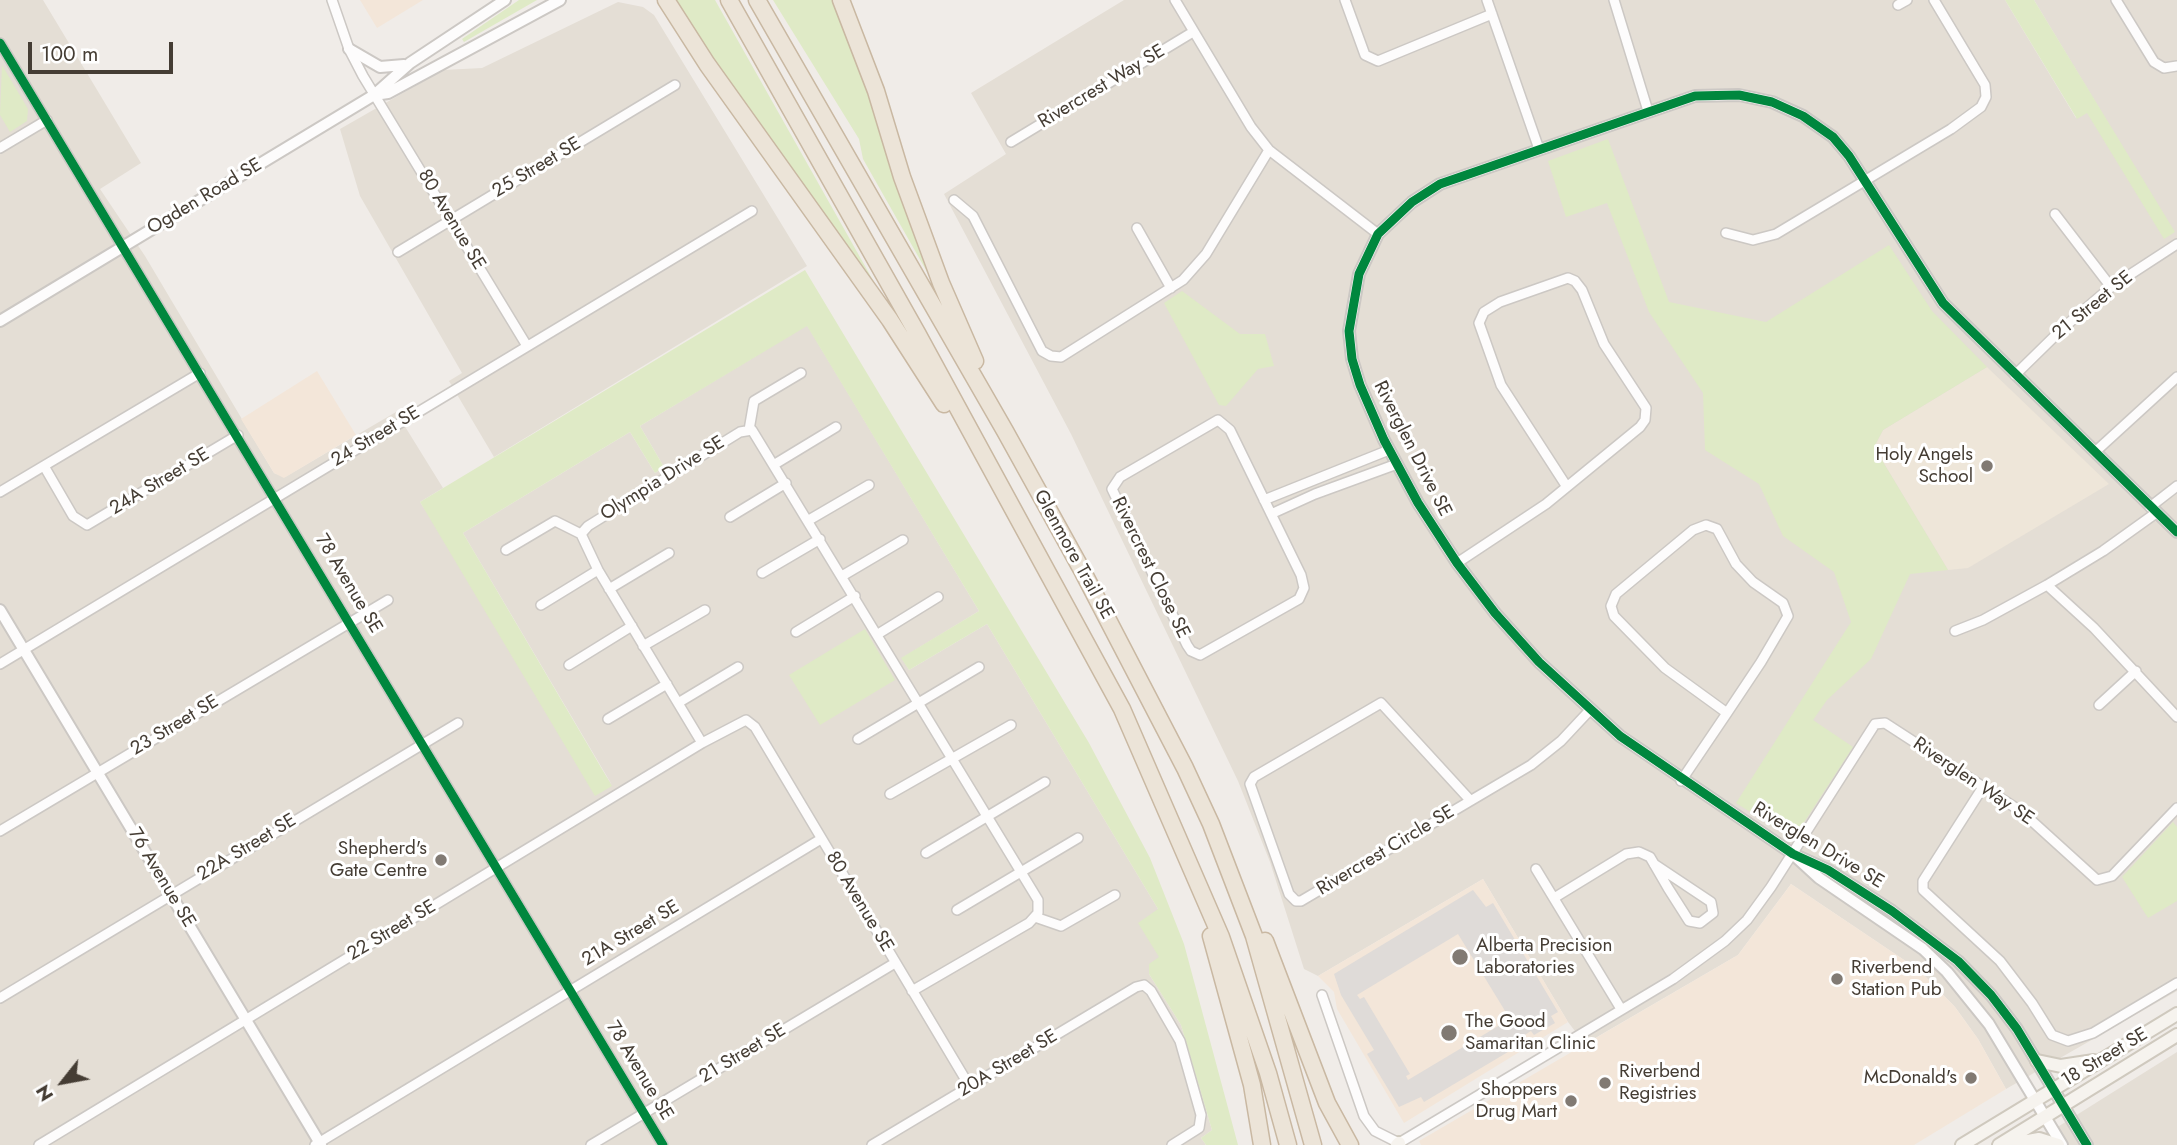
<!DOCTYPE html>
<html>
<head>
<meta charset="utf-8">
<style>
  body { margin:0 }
  #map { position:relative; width:2177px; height:1145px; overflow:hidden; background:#f0ece8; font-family:Jost,sans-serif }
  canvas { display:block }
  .north { position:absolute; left:28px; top:1047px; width:70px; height:70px; -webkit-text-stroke:5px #fff; paint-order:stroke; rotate:239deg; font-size:19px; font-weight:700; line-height:28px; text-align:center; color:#453d34 }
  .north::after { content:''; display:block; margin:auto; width:24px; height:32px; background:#453d34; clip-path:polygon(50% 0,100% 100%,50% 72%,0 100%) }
  .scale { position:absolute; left:28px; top:42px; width:145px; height:32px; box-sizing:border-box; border:4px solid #453d34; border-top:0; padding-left:9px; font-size:21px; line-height:24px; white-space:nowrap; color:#453d34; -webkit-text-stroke:5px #fff; paint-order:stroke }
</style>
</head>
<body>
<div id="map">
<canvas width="2177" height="1145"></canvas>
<div class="north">N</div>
<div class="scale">100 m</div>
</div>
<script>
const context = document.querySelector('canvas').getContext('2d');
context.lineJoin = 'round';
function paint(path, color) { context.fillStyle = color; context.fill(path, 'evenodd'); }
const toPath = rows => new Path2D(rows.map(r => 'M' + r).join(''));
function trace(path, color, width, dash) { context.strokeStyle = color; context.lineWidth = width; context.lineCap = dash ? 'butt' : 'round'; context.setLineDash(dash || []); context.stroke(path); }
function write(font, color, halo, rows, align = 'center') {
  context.font = font + ' Jost,sans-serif'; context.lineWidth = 6; context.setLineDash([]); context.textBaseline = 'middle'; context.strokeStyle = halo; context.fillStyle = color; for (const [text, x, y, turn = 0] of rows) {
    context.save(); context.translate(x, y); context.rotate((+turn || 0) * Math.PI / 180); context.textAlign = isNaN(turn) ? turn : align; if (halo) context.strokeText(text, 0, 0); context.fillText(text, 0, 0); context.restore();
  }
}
const residential = toPath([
  [0,0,43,0,141,163,100,189,145,256,274,473,285,477,396,412,443,488,420,502,612,785,463,533,630,432,655,473,664,467,640,426,807,325,979,611,902,658,909,670,987,624,1158,909,1160,958,1149,974,1181,1025,1212,1130,1201,1138,1206,1145,0,1145],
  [1124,0,2005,0,2076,118,2087,112,2174,233,2034,0,2177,0,2177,991,2006,1089,1978,1039,1955,1007,1919,970,1791,884,1738,955,1585,1044,1568,1022,1483,879,1318,976,1304,969,1270,862,1238,781,1071,434,944,194,1006,154,971,93],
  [618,2,643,7,654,15,807,266,494,457,449,381,462,373,360,196,340,129,443,70,482,68],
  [2177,1052,2177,1145,2029,1145,2102,1099]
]);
const commercial = toPath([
  [360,0,423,0,377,28],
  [317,371,356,435,284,478,274,473,241,419],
  [1483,879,1568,1022,1404,1123,1337,1009,1334,992,1318,976],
  [1791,884,1919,970,1955,1007,1978,1039,2006,1089,1914,1145,1421,1145,1419,1141,1738,955]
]);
const education = toPath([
  [1987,367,2109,484,1968,568,1948,570,1874,447,1883,430]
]);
const green = toPath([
  [519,0,537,0,464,42,462,39],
  [672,0,715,0,874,282,870,285],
  [773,0,833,0,854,42,935,286,863,159,859,139],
  [2005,0,2034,0,2175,232,2164,239,2087,113,2077,119],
  [2,65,28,109,27,121,10,132,0,115],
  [1608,139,1669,302,1766,322,1889,245,1932,311,1987,367,1883,430,1874,447,1948,570,1910,574,1871,659,1827,700,1813,720,1853,747,1801,827,1791,834,1785,834,1736,803,1851,622,1834,572,1783,536,1759,484,1705,450,1703,393,1649,312,1607,203,1566,217,1548,161],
  [805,270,1089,743,1150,858,1184,944,1238,1145,1206,1145,1201,1138,1212,1130,1181,1025,1149,974,1149,964,1159,957,1138,923,1158,909,987,624,909,670,901,658,979,611,807,326,640,426,664,467,655,473,630,432,463,533,612,786,595,796,420,502],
  [1182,291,1240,334,1265,334,1274,366,1258,369,1226,406,1219,405,1164,303],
  [865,629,895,680,820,725,789,675],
  [2173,822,2177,827,2177,901,2148,918,2122,877]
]);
const parking = toPath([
  [1473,890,1486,907,1493,903,1558,1012,1551,1016,1555,1023,1534,1035,1531,1031,1515,1041,1518,1046,1424,1102,1421,1097,1399,1107,1367,1054,1374,1050,1341,995,1334,974],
  [1458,934,1510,1019,1408,1080,1406,1076,1410,1074,1364,997,1360,999,1357,995]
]);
const minor = toPath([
  [332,0,349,49,363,76,527,346],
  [1175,0,1251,127,1269,150,1378,234],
  [1345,0,1365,55,1378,61,1492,14],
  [1487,0,1539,149],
  [1614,0,1648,111],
  [2116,0,2154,62,2164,68,2177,66],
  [1898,5,1907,0],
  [0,43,663,1145],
  [1011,142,1193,32],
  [0,148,47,120],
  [954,200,973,216,1042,351,1051,356,1061,357,1183,280,1206,254,1269,150],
  [2055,214,2111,287],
  [1137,228,1171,288],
  [1726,233,1753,240,1776,234,1951,129,1981,107,1986,97,1985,85,1934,0],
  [398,252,675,85],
  [2015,375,2063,328,2111,287,2177,244],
  [1218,420,1230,430,1301,575,1304,588,1299,599,1200,655,1191,651,1187,645,1112,489,1120,477,1218,420],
  [749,430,754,401,801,373],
  [2095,452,2177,377],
  [775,464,836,427],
  [44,466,73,516,87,525,238,435],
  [0,492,200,373],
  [1264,500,1389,450],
  [2150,507,2177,486],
  [2156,513,2103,551,2047,585,2094,628,2177,717],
  [1271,514,1315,494,1397,464],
  [730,517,786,483],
  [809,520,869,485],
  [506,550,555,521,581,534],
  [1457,563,1546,504,1640,427,1645,420,1646,408,1604,344,1582,290,1575,281,1568,278,1500,302,1484,312,1479,323,1501,385,1567,487],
  [762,573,820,539],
  [842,576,903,540],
  [609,589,669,553],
  [541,605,598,570],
  [1955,631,1983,620,2047,585],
  [796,632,855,596],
  [878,634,938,597],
  [643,646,705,610],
  [0,664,752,211],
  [569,665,632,626],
  [678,703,738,667],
  [2099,705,2136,671],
  [608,719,667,684],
  [858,739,979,667],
  [702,743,598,570,581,534,588,526,740,432,752,430,1038,900,1038,913,1029,923,912,991],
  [1681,781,1727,713,1761,662,1788,616,1783,603,1753,582,1736,564,1717,529,1706,525,1693,530,1616,594,1611,606,1614,616,1665,668,1727,713],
  [1983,787,1923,881,1923,890,2000,961,2032,1003,2052,1035,2068,1041,2093,1033,2177,983],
  [890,794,1011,725],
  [1470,800,1381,703,1254,777,1250,784,1289,894,1296,901,1301,901,1531,765,1561,741,1590,710],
  [0,831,388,600],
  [926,853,1045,782],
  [1536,869,1621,1009],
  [1554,898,1626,854,1639,852,1650,857,1668,888,1689,921,1700,923,1713,913,1711,902,1654,864],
  [957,910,1078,838],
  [1035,917,1061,926,1115,895],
  [1322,995,1364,1116,1375,1131,1399,1143,1673,979,1725,941,1747,920,1771,887,1875,724,1885,723,2022,812,2097,880,2112,876,2177,808],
  [0,998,458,723],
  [39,1145,702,743,746,720,755,727,970,1087],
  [315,1145,821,839],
  [591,1145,895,963],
  [872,1145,1136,987,1144,985,1151,991,1180,1041,1201,1115,1199,1128,1172,1145]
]);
const tertiary = toPath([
  [349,49,380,67,404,65],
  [374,95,388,93,560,0],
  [0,321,374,95,410,63,505,0],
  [0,610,321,1145],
  [1795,856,1819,878,1923,949,1947,972,1989,1024,2062,1145],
  [2087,1145,2017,1029,1991,995,1958,961,1892,911,1828,870,1793,854,1620,736,1539,662,1495,613,1457,563,1418,503,1384,440,1360,385,1352,359,1349,331,1359,274,1378,234,1412,202,1440,184,1695,96,1739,95,1772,102,1803,116,1833,137,1849,156,1943,303,2177,532]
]);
const secondary = toPath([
  [2037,1061,2061,1066,2094,1061],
  [1397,1145,1399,1143],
  [1962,1145,2177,1014],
  [1999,1145,2177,1035],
  [2007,1145,2039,1139,2058,1145]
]);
const motorway = toPath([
  [666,0,707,64,890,320,944,404],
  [729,0,917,333,1122,709,1221,937,1268,1073,1288,1145],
  [757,0,1005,431,1083,572,1185,768,1211,824,1254,936,1313,1145],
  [841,0,876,91,902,177,941,283,975,361],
  [1211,936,1252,1085,1262,1145],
  [1265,941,1327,1103,1350,1145]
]);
const cycleway = toPath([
  [0,43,663,1145],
  [2087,1145,2017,1029,1991,995,1958,961,1892,911,1828,870,1793,854,1620,736,1539,662,1495,613,1457,563,1418,503,1384,440,1360,385,1352,359,1349,331,1359,274,1378,234,1412,202,1440,184,1695,96,1739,95,1772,102,1803,116,1833,137,1849,156,1943,303,2177,532]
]);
const markers = [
  [1987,466,7,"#817a73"],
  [441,860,7,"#817a73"],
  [1460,957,9,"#817a73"],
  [1837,979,7,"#817a73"],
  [1449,1033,9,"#817a73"],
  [1971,1078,7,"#817a73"],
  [1605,1083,7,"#817a73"],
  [1571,1101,7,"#817a73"]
];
const streetNames = [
  ["Rivercrest Way SE",1102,87,-31],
  ["25 Street SE",537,168,-31],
  ["Ogden Road SE",205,197,-31],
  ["80 Avenue SE",451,220,59],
  ["21 Street SE",2093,306,-39],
  ["24 Street SE",376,437,-31],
  ["Riverglen Drive SE",1412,449,63],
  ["Olympia Drive SE",663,479,-32],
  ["24A Street SE",160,482,-31],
  ["Glenmore Trail SE",1073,555,61],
  ["Rivercrest Close SE",1150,568,64],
  ["78 Avenue SE",348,584,59],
  ["23 Street SE",175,726,-31],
  ["Riverglen Way SE",1973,782,34],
  ["Riverglen Drive SE",1818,846,31],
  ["22A Street SE",247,848,-31],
  ["Rivercrest Circle SE",1386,851,-31],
  ["76 Avenue SE",161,878,59],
  ["80 Avenue SE",859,902,59],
  ["22 Street SE",392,931,-31],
  ["21A Street SE",631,934,-31],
  ["21 Street SE",743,1054,-31],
  ["18 Street SE",2105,1058,-31],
  ["20A Street SE",1008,1064,-31],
  ["78 Avenue SE",639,1071,59]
];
const poiNames = [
  ["Holy Angels",1973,455],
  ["School",1973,477],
  ["Shepherd's",427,849],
  ["Gate Centre",427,871],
  ["Alberta Precision",1476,946,"left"],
  ["Laboratories",1476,968,"left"],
  ["Riverbend",1851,968,"left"],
  ["Station Pub",1851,990,"left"],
  ["The Good",1465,1022,"left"],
  ["Samaritan Clinic",1465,1044,"left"],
  ["Riverbend",1619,1072,"left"],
  ["Registries",1619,1094,"left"],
  ["McDonald's",1957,1078],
  ["Shoppers",1557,1090],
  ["Drug Mart",1557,1112]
];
paint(residential, '#e4ded5');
paint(commercial, '#f3e6d9');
paint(education, '#eee6d9');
paint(green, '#dfeac6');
paint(parking, '#dfdbd8');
trace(minor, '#ccc8c4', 12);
trace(tertiary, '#ccc8c4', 14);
trace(secondary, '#cfc9be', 16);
trace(motorway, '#c9b8a2', 19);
trace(minor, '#fdfcfc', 9);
trace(tertiary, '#fdfcfc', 10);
trace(secondary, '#f6f3ee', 12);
trace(motorway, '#ece4d8', 16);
trace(cycleway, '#00873e', 9);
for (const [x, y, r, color] of markers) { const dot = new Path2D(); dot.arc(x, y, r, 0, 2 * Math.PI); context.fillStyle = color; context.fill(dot); trace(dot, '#fff', 2.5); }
write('19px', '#453d34', '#fff', streetNames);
write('19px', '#453d34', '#fff', poiNames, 'right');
</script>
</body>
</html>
